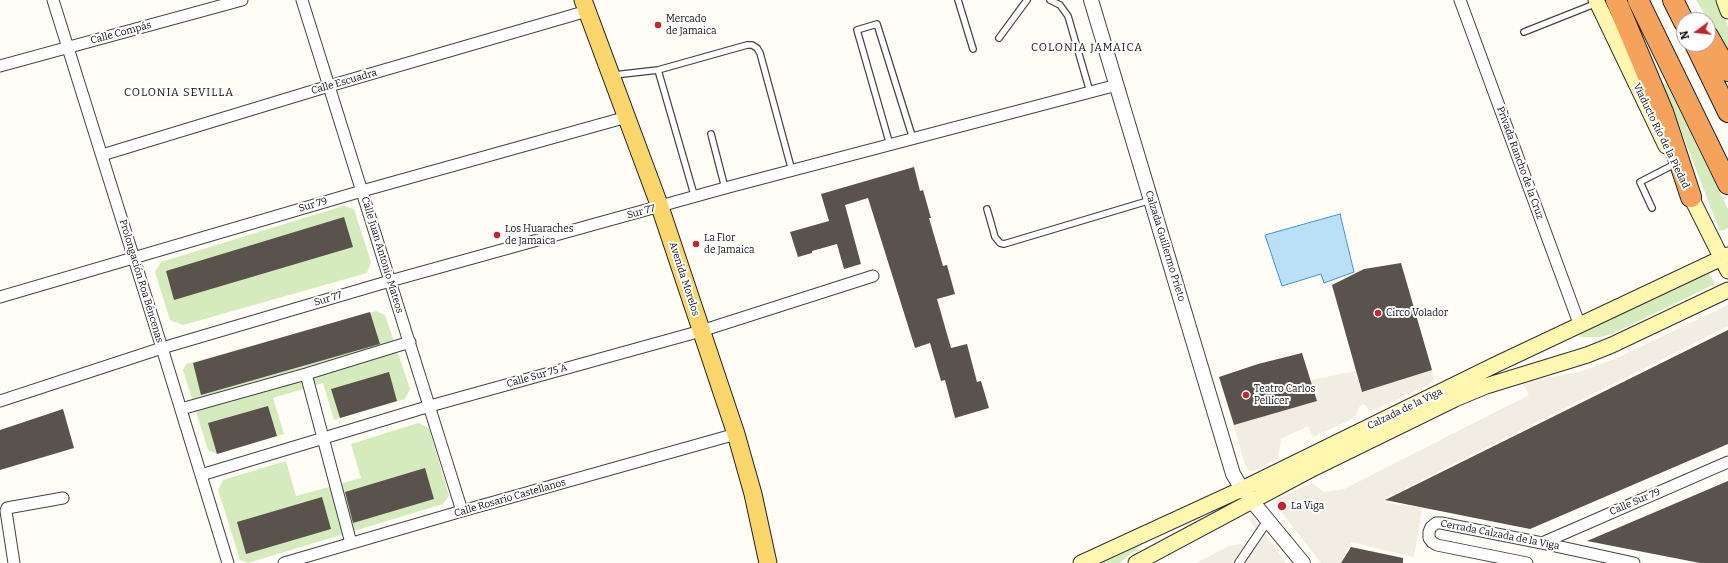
<!DOCTYPE html>
<html>
<head>
<meta charset="utf-8">
<style>
  body { margin:0 }
  #map { position:relative; width:1728px; height:563px; overflow:hidden; background:#fffdf5; font-family:Bitter,serif }
  canvas { display:block }
  .north { position:absolute; left:1676px; top:12px; width:40px; height:40px; box-sizing:border-box; background:#fff; border:1px solid #a0a0a0; border-radius:50%; rotate:255deg; font-size:11px; font-weight:700; line-height:16px; text-align:center; color:#111 }
  .north::after { content:''; display:block; margin:auto; width:14px; height:18px; background:#c4262e; clip-path:polygon(50% 0,100% 100%,50% 72%,0 100%) }
</style>
</head>
<body>
<div id="map">
<canvas width="1728" height="563"></canvas>
<div class="north">N</div>
</div>
<script>
const context = document.querySelector('canvas').getContext('2d');
context.lineJoin = 'round';
function paint(path, color) { context.fillStyle = color; context.fill(path, 'evenodd'); }
const toPath = rows => new Path2D(rows.map(r => 'M' + r).join(''));
function trace(path, color, width, dash) { context.strokeStyle = color; context.lineWidth = width; context.lineCap = dash ? 'butt' : 'round'; context.setLineDash(dash || []); context.stroke(path); }
function write(font, color, halo, rows, align = 'center') {
  context.font = font + ' Bitter,serif'; context.lineWidth = 4; context.setLineDash([]); context.textBaseline = 'middle'; context.strokeStyle = halo; context.fillStyle = color; for (const [text, x, y, turn = 0] of rows) {
    context.save(); context.translate(x, y); context.rotate((+turn || 0) * Math.PI / 180); context.textAlign = isNaN(turn) ? turn : align; if (halo) context.strokeText(text, 0, 0); context.fillText(text, 0, 0); context.restore();
  }
}
const green = toPath([
  [1696,0,1718,0,1728,26,1728,52],
  [1663,84,1667,85,1728,209,1728,228,1722,231,1719,229],
  [343,206,354,209,371,262,367,273,183,325,170,320,155,272,161,262],
  [1708,271,1715,284,1612,334,1600,337,1579,337,1580,334],
  [376,311,385,315,410,389,405,399,334,420,323,383,273,398,284,434,217,454,208,450,183,370,186,364],
  [418,423,429,428,449,496,443,504,248,563,240,560,218,490,223,480,286,461,296,496,361,478,351,444],
  [1139,541,1142,544,1120,563,1088,563]
]);
const plaza = toPath([
  [1728,305,1728,326,1386,498,1389,503,1422,508,1414,557,1351,542,1340,563,1321,563,1275,504,1278,499,1312,483,1324,492,1344,489,1529,395,1522,382,1579,372,1615,359],
  [1432,370,1434,382,1370,412,1364,404,1360,406,1356,415,1350,420,1313,437,1308,426,1281,439,1278,458,1253,471,1248,470,1244,462,1234,425,1316,401,1311,380,1355,371,1362,392],
  [1252,516,1286,563,1196,563,1229,546,1239,544,1249,546,1257,532,1248,517]
]);
const water = toPath([
  [1340,214,1354,272,1324,283,1321,274,1282,286,1265,235,1340,214]
]);
const building = toPath([
  [914,167,920,191,923,190,931,218,929,218,943,266,947,265,955,294,937,299,951,348,967,344,977,382,981,381,989,408,955,418,945,380,941,381,930,343,915,348,868,198,845,205,861,264,844,269,837,244,812,251,812,253,798,257,790,232,829,221,821,194],
  [344,217,353,247,174,300,166,271],
  [1401,263,1432,370,1362,392,1332,285,1364,269],
  [370,312,380,344,201,395,193,363],
  [1728,330,1728,444,1530,529,1385,500],
  [1302,353,1317,401,1234,425,1219,377,1258,364],
  [389,372,397,401,340,418,331,389],
  [268,406,277,436,217,454,208,423],
  [63,409,74,448,0,470,0,430],
  [425,468,434,499,353,523,345,492],
  [1728,481,1728,563,1700,563,1587,541],
  [322,497,331,529,246,554,237,522],
  [1351,547,1403,558,1403,563,1341,563]
]);
const service = toPath([
  [958,0,973,49],
  [1050,0,1060,5,1068,16,1090,92],
  [1524,32,1597,3],
  [999,38,1027,0],
  [658,70,695,198],
  [614,75,658,70,747,45,752,45,757,48,760,53,792,171],
  [711,134,725,188],
  [890,145,857,30,877,24,913,139],
  [1652,208,1640,182,1675,164],
  [987,209,995,237,1000,243,1004,244,1151,200]
]);
const pedestrian = toPath([
  [1239,563,1268,520]
]);
const minor = toPath([
  [53,0,162,348,228,563],
  [302,0,462,511],
  [1460,0,1580,326],
  [0,66,242,0],
  [102,155,329,86,587,11],
  [0,297,362,191,627,117],
  [306,374,351,543],
  [0,401,162,348,390,281,725,188,1117,85],
  [181,409,306,374,410,342],
  [201,475,430,406,701,331,873,276],
  [1542,543,1728,462],
  [14,563,6,511,7,508,63,498],
  [284,563,462,511,736,434],
  [1527,563,1437,545,1432,542,1429,538,1429,532,1431,527,1436,523,1441,523,1542,543,1634,563]
]);
const tertiary = toPath([
  [1091,0,1233,474,1242,489,1303,563]
]);
const secondary = toPath([
  [1596,0,1666,146],
  [1724,0,1728,11],
  [1686,187,1728,271],
  [1081,563,1242,489,1497,364,1728,255],
  [1136,563,1314,468,1455,399,1486,386,1587,355,1612,345,1728,290]
]);
const primary = toPath([
  [583,0,660,207,736,434,753,494,768,563]
]);
const motorway = toPath([
  [1616,0,1663,112,1691,197],
  [1638,0,1728,184],
  [1673,0,1684,22],
  [1708,36,1728,71],
  [1695,44,1728,112]
]);
const markers = [
  [658,25,4,"#c4262e"],
  [497,235,4,"#c4262e"],
  [696,244,4,"#c4262e"],
  [1378,313,4,"#c4262e"],
  [1246,395,4,"#c4262e"],
  [1282,506,5,"#c4262e"]
];
const poiNames = [
  ["Mercado",666,19],
  ["de Jamaica",666,31],
  ["Los Huaraches",505,229],
  ["de Jamaica",505,241],
  ["La Flor",704,238],
  ["de Jamaica",704,250],
  ["Circo Volador",1386,313],
  ["Teatro Carlos",1254,389],
  ["Pellicer",1254,401],
  ["La Viga",1291,506]
];
const streetNames = [
  ["Calle Compás",121,33,-15],
  ["Calle Escuadra",344,82,-16],
  ["Viaducto Río de la Piedad",1661,136,64],
  ["Privada Rancho de la Cruz",1520,163,70],
  ["Sur 79",313,205,-16],
  ["Sur 77",641,212,-15],
  ["Calzada Guillermo Prieto",1165,246,73],
  ["Calle Juan Antonio Mateos",382,255,73],
  ["Avenida Morelos",684,279,72],
  ["Prolongación Roa Béncenas",141,281,73],
  ["Sur 77",328,299,-17],
  ["Calle Sur 75 A",537,376,-16],
  ["Calzada de la Viga",1405,409,-26],
  ["Calle Rosario Castellanos",510,498,-16],
  ["Calle Sur 79",1635,502,-23],
  ["Cerrada Calzada de la Viga",1500,535,11]
];
const neighbourhoodNames = [
  ["COLONIA JAMAICA",1087,48],
  ["COLONIA SEVILLA",179,93]
];
paint(green, '#d5ebbd');
paint(plaza, '#f1ede2');
paint(water, '#b9e0f7');
trace(water, '#3f96cf', 1);
paint(building, '#5a524d');
trace(service, '#444', 8);
trace(pedestrian, '#444', 10);
trace(minor, '#444', 13);
trace(tertiary, '#444', 16);
trace(secondary, '#333', 17);
trace(primary, '#222', 19);
trace(motorway, '#222', 22);
trace(service, '#fff', 5.5);
trace(pedestrian, '#fff', 8);
trace(minor, '#fff', 11);
trace(tertiary, '#fff', 14);
trace(secondary, '#fff6b0', 15);
trace(primary, '#f9d66b', 17);
trace(motorway, '#f5a25d', 20);
for (const [x, y, r, color] of markers) { const dot = new Path2D(); dot.arc(x, y, r, 0, 2 * Math.PI); context.fillStyle = color; context.fill(dot); trace(dot, '#fff', 1.5); }
write('10px', '#111', '#fff', poiNames, 'left');
write('10px', '#111', '#fff', streetNames);
context.letterSpacing = '1px';
write('11px', '#111', '#fff', neighbourhoodNames);
context.letterSpacing = '0px';
</script>
</body>
</html>
